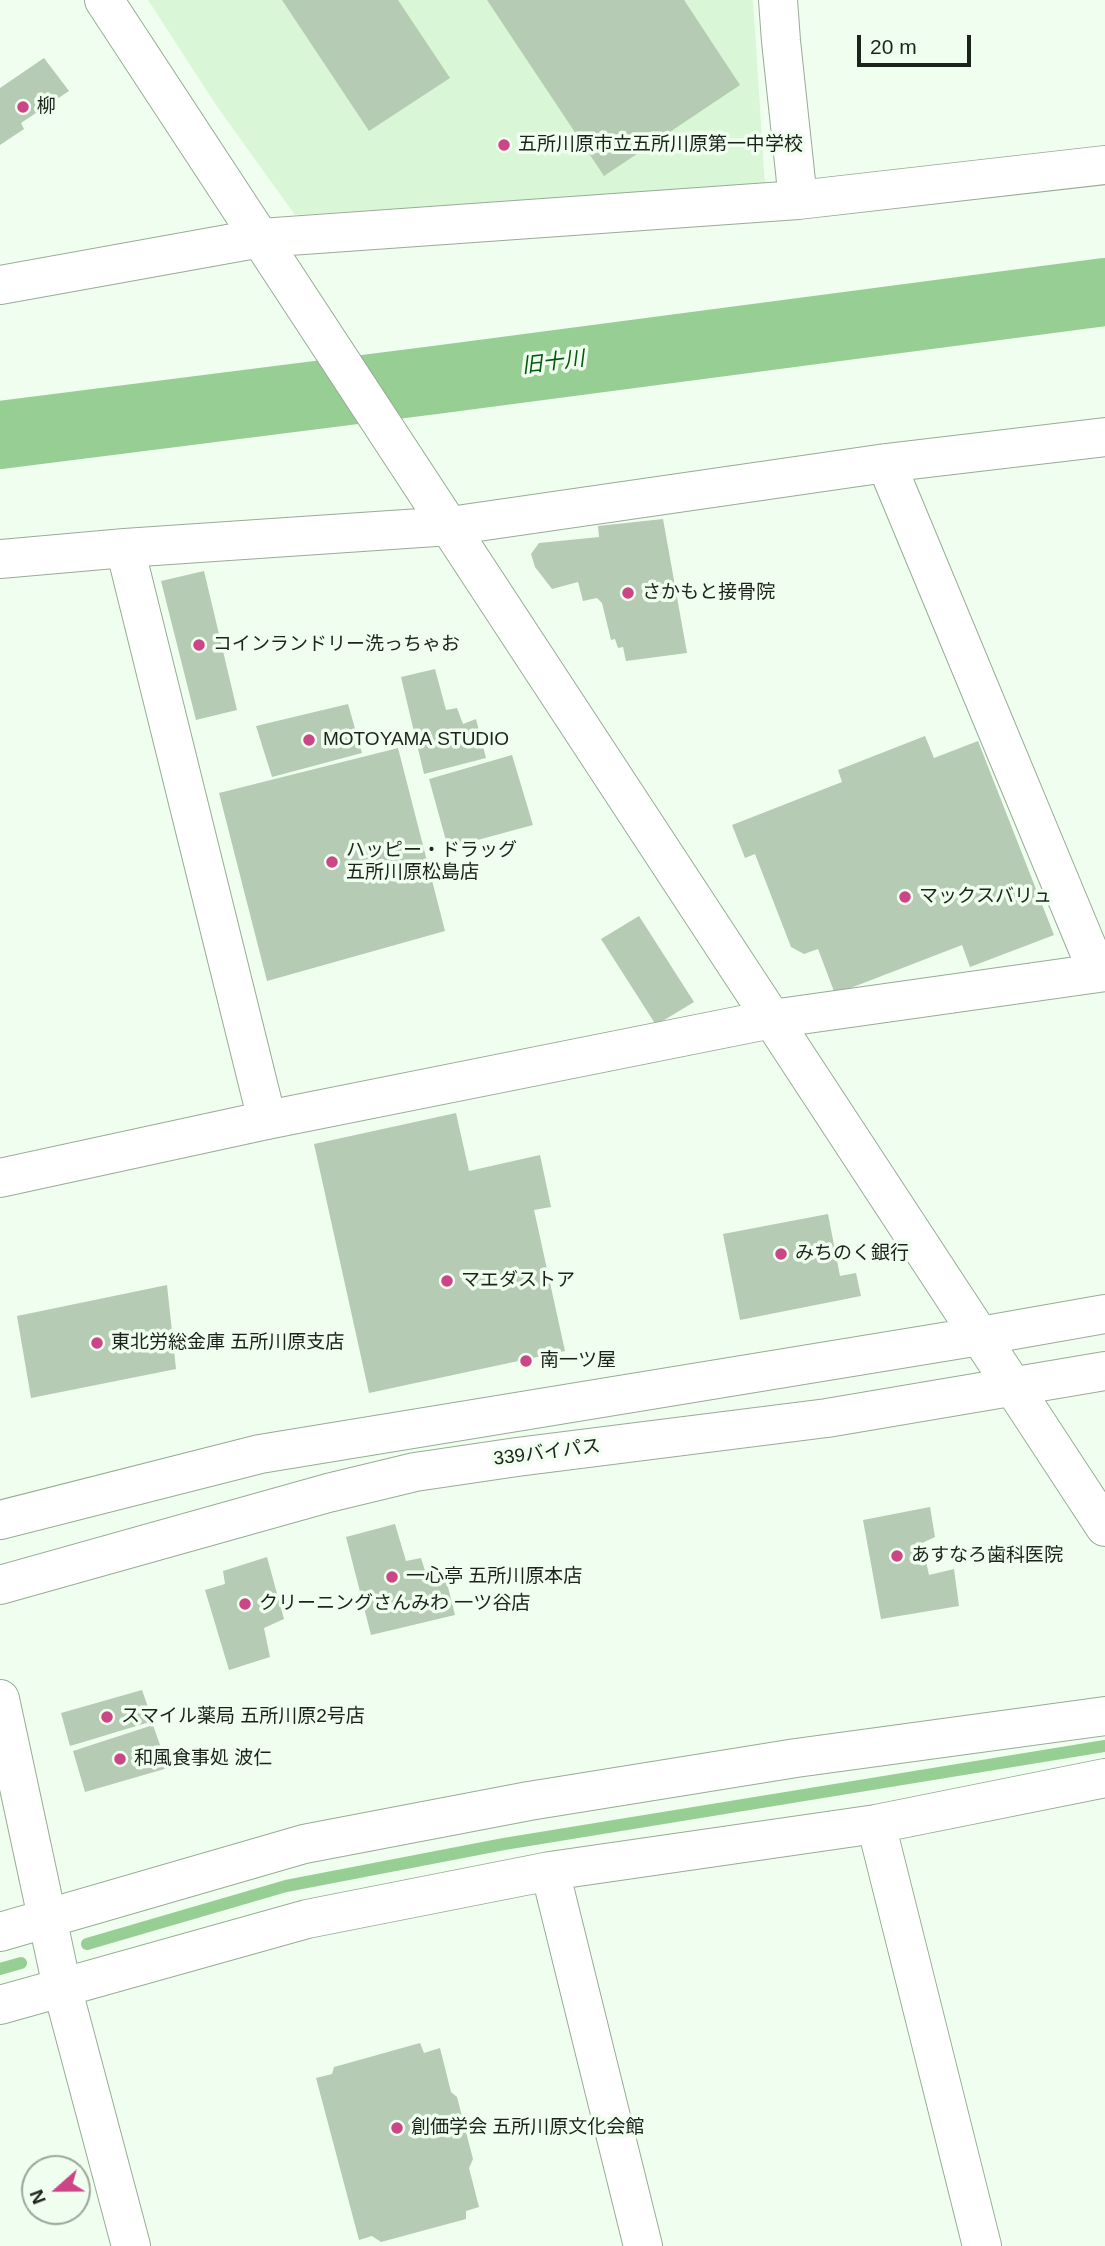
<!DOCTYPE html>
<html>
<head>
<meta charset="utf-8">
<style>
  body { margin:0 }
  #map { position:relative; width:1105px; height:2246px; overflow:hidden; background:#f0feef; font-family:Helvetica,sans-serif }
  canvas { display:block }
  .north { position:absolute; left:21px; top:2155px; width:70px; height:70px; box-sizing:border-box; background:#f0feef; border:2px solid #9ba69a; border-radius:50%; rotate:249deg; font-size:19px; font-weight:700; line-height:28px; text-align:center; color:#1b231b }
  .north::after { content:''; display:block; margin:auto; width:24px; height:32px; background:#cb4587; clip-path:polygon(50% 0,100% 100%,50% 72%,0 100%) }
  .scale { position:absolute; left:857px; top:35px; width:114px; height:32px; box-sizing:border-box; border:4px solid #1b231b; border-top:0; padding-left:9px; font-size:21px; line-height:24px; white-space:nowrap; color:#1b231b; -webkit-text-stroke:5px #f0feef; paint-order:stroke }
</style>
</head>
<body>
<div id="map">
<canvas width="1105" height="2246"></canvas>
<div class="north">N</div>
<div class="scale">20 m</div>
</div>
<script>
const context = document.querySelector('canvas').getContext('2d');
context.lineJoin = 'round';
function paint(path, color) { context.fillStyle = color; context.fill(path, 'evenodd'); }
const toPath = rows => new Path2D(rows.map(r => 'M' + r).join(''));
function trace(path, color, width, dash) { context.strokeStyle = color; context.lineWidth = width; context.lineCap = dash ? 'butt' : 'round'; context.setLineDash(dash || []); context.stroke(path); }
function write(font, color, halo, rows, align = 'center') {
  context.font = font + ' Helvetica,"Noto Sans JP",sans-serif'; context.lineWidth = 7; context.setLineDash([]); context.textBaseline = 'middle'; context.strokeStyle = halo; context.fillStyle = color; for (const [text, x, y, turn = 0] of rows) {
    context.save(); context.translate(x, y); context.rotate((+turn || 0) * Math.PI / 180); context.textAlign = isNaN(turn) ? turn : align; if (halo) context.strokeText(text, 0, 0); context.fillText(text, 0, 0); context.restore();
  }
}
const built = toPath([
  [148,0,753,0,765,185,295,215,216,105]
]);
const stream = toPath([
  [87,1944,286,1886,504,1844,1105,1746],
  [0,1969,21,1963]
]);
const river = toPath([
  [0,435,435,380,1105,292]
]);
const building = toPath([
  [282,0,398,0,450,78,369,131],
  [487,0,684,0,740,85,604,176],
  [44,58,69,91,21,123,24,129,0,145,0,88],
  [663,519,687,653,626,661,623,647,618,648,615,639,611,640,602,603,597,598,583,601,578,582,552,589,535,567,531,554,539,543,599,537,598,526],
  [204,571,237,710,196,720,161,581],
  [435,669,446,710,457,708,463,724,476,719,486,758,424,774,401,677],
  [348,704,362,753,272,777,256,726],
  [925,736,934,758,978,741,1054,935,970,967,962,945,835,994,818,949,804,954,791,947,755,854,745,858,732,825,842,782,838,770],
  [398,748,445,931,267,981,219,793],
  [512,755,533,825,448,848,429,779],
  [639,916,694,1002,656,1025,601,939],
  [456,1113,469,1171,540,1155,551,1207,534,1210,565,1351,369,1393,314,1144],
  [828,1214,840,1276,856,1273,861,1296,740,1320,723,1234],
  [167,1285,176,1369,31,1398,17,1316],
  [930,1507,935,1537,922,1543,929,1575,954,1569,959,1606,881,1619,863,1520],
  [395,1524,406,1561,421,1558,428,1580,445,1575,455,1615,371,1635,346,1537],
  [267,1557,284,1619,264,1628,270,1657,229,1670,205,1590,225,1584,223,1571],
  [142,1690,153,1721,70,1746,61,1713],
  [153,1725,168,1768,85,1792,73,1751],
  [420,2043,424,2053,440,2048,451,2092,457,2097,473,2159,469,2168,479,2207,466,2211,466,2219,381,2242,372,2236,359,2240,316,2078,332,2074,334,2067]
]);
const minor = toPath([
  [104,0,1105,1527],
  [778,0,781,41,798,200],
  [0,285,261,238,798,200,1105,165],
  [886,463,1098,973],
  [125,548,267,1120],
  [0,559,125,548,450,526,886,463,1105,437],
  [0,1178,267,1120,772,1019,1105,972],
  [0,1520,260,1454,980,1336,1105,1314],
  [0,1585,328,1493,415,1472,517,1457,827,1418,1105,1371],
  [0,1699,62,1987,131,2246],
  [876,1824,982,2246],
  [550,1871,643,2246],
  [0,1932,304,1844,529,1801,796,1758,1105,1716],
  [0,2005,307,1919,550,1871,876,1824,1105,1778]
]);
const markers = [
  [23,107,7,"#cb4587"],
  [504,145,7,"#cb4587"],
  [628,593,7,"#cb4587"],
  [199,645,7,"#cb4587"],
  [309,740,7,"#cb4587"],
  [332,862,7,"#cb4587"],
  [905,897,7,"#cb4587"],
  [781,1254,7,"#cb4587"],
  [447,1281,7,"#cb4587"],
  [97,1343,7,"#cb4587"],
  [526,1361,7,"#cb4587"],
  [897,1556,7,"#cb4587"],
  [392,1577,7,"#cb4587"],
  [245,1604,7,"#cb4587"],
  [107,1717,7,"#cb4587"],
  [120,1759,7,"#cb4587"],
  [397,2128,7,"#cb4587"]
];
const poiNames = [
  ["柳",37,107],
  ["五所川原市立五所川原第一中学校",518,145],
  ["さかもと接骨院",642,593],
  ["コインランドリー洗っちゃお",213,645],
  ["MOTOYAMA STUDIO",323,740],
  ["ハッピー・ドラッグ",346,851],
  ["五所川原松島店",346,873],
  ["マックスバリュ",919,897],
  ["みちのく銀行",795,1254],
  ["マエダストア",461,1281],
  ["東北労総金庫 五所川原支店",111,1343],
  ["南一ツ屋",540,1361],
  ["あすなろ歯科医院",911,1556],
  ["一心亭 五所川原本店",406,1577],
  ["クリーニングさんみわ 一ツ谷店",259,1604],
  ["スマイル薬局 五所川原2号店",121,1717],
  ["和風食事処 波仁",134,1759],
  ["創価学会 五所川原文化会館",411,2128]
];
const streetNames = [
  ["339バイパス",547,1453,-7]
];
const waterNames = [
  ["旧十川",553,363,-7]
];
paint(built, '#d9f6d7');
trace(stream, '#96ce94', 12);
trace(river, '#96ce94', 68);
paint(building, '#b5cbb3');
trace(minor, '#97ac95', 40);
trace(minor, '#fff', 38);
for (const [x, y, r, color] of markers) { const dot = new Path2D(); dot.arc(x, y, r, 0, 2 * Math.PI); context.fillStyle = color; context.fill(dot); trace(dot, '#f0feef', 2.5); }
write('19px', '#1b231b', '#f0feef', poiNames, 'left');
write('19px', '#1b231b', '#f0feef', streetNames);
write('italic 21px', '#02580c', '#f0feef', waterNames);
</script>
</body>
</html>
